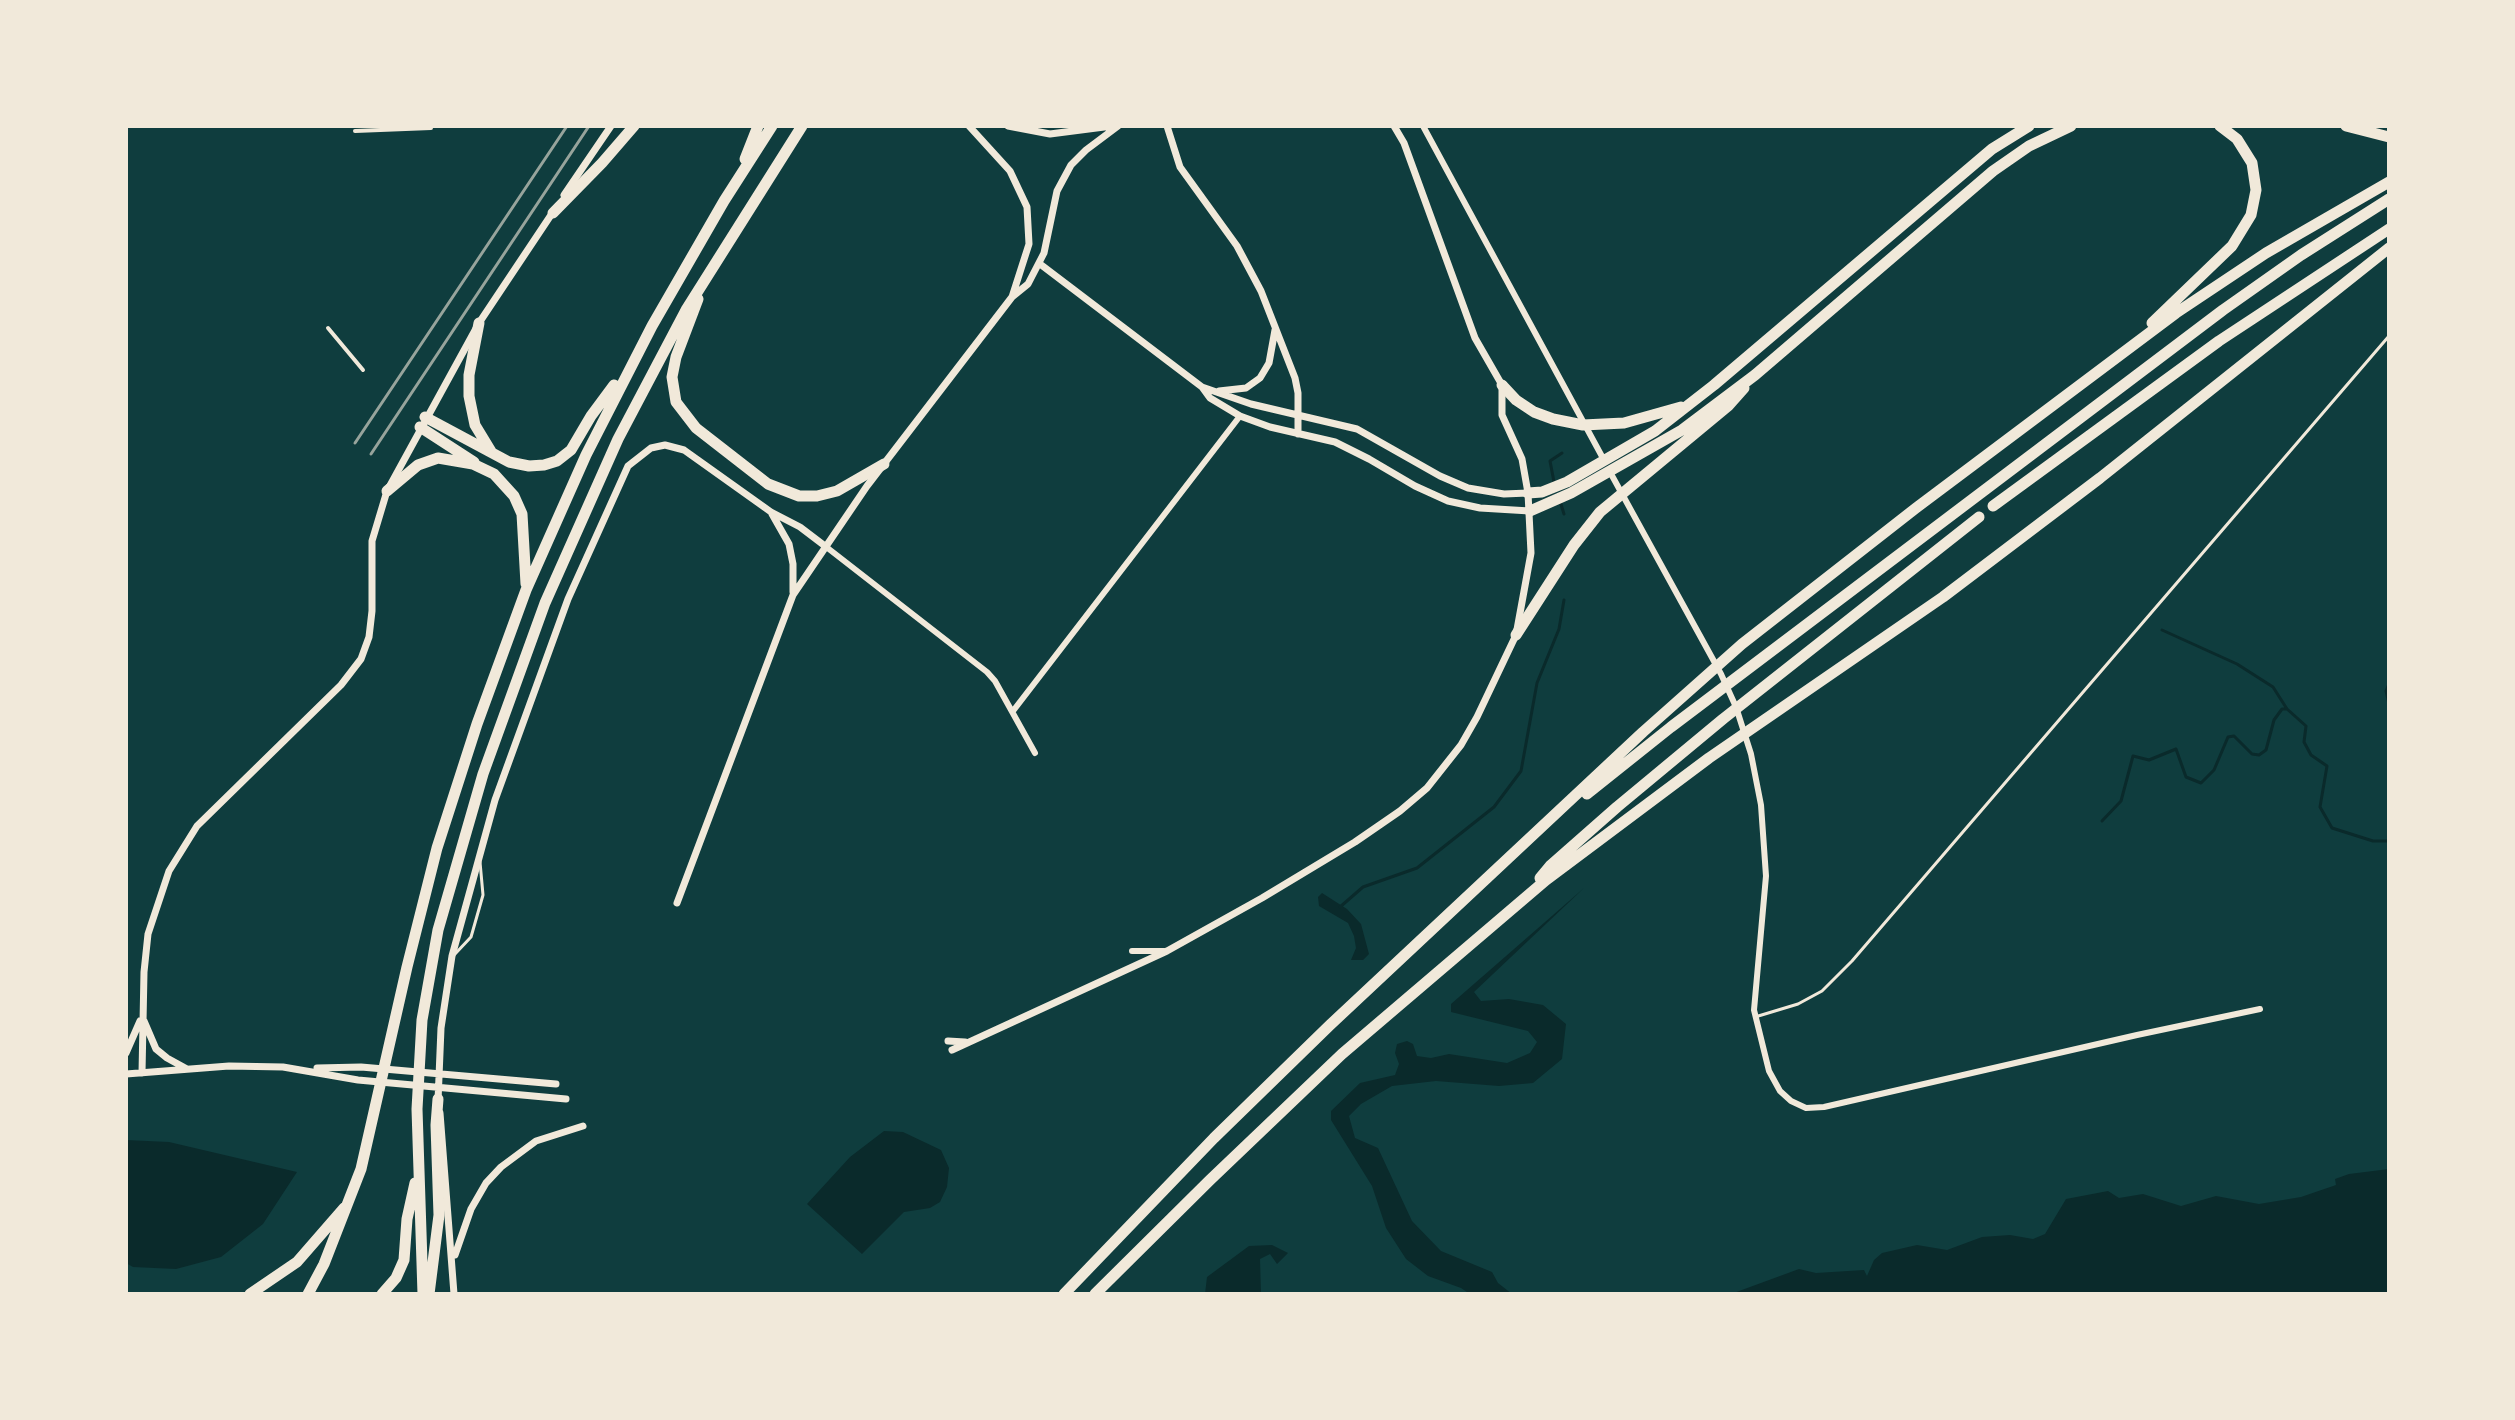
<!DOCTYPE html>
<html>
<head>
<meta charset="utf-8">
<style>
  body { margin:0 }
  #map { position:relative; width:2515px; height:1420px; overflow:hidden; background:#0f3d3e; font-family:Poppins,sans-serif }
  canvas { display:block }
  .frame { position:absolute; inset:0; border:128px solid #f1e9da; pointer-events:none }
</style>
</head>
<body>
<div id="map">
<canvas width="2515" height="1420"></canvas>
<div class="frame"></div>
</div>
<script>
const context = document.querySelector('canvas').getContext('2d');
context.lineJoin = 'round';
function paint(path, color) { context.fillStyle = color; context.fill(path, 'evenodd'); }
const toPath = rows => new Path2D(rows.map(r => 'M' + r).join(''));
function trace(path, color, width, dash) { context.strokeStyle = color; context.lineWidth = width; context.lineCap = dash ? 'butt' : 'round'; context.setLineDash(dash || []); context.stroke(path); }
const water = toPath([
  [1584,888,1474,992,1481,1001,1509,999,1543,1005,1566,1024,1562,1059,1533,1083,1499,1086,1436,1081,1392,1086,1361,1104,1349,1116,1355,1138,1378,1148,1412,1221,1441,1251,1492,1272,1498,1283,1512,1294,1470,1294,1461,1288,1428,1276,1406,1259,1386,1228,1372,1186,1331,1120,1331,1111,1360,1083,1395,1075,1399,1064,1395,1053,1397,1044,1407,1041,1413,1044,1417,1056,1431,1058,1449,1054,1507,1063,1530,1053,1537,1042,1528,1031,1451,1012,1451,1004],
  [1322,893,1347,909,1361,924,1369,954,1363,960,1351,960,1356,948,1354,936,1348,923,1319,906,1318,897],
  [884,1131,903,1132,941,1150,949,1168,947,1187,940,1202,930,1208,904,1212,862,1254,807,1204,850,1157],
  [126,1140,169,1142,297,1172,263,1224,221,1257,176,1269,133,1267,126,1263],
  [2389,1169,2389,1294,1731,1294,1799,1269,1816,1273,1864,1270,1867,1276,1874,1260,1882,1253,1917,1245,1947,1250,1982,1237,2010,1235,2033,1239,2045,1234,2066,1199,2108,1191,2119,1198,2143,1194,2181,1206,2216,1196,2259,1204,2301,1197,2336,1185,2335,1179,2349,1174],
  [1272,1245,1288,1253,1277,1264,1270,1254,1260,1259,1261,1294,1205,1294,1207,1277,1249,1246]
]);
const stream = toPath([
  [1554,482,1550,461,1562,453],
  [1560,501,1564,514],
  [2162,630,2237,664,2273,687,2287,709,2306,726,2304,742,2311,755,2327,766,2320,807,2332,828,2373,841,2389,841],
  [2389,684,2386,691,2389,704],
  [2102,821,2121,801,2133,756,2149,760,2176,749,2186,777,2201,783,2214,770,2228,737,2234,736,2252,754,2259,755,2266,750,2274,720,2282,709,2286,709],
  [1340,907,1363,887,1417,868,1494,807,1521,771,1537,683,1559,629,1564,600]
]);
const service = toPath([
  [455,954,471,937,483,895,480,862],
  [1755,1017,1798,1004,1822,991,1852,961,2389,336]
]);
const pedestrian = toPath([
  [355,131,431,128],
  [328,328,363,370]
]);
const minor = toPath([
  [1423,126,1605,462],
  [1610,472,1721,674,1736,707,1751,754,1761,805,1766,876,1754,1010,1769,1071,1780,1091,1791,1101,1806,1108,1824,1107,2137,1035,2260,1009],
  [825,546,987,672,995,681,1035,753],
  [1013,711,1240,416],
  [1132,951,1164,951]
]);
const tertiary = toPath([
  [969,126,1010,171,1027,207,1029,244,1012,297],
  [1008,126,1050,134,1112,126],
  [1167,126,1180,167,1237,246,1261,291,1295,378,1298,393,1298,434],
  [564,195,611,126],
  [1040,264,1202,387,1210,398,1240,416,1270,427,1335,442,1369,459,1415,486,1448,501,1480,508,1530,511],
  [1202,387,1251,404,1357,429,1440,476,1468,488,1504,494,1528,493],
  [1219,391,1246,388,1260,378,1269,363,1275,330],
  [772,514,789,544,793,564,793,592],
  [677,903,793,595,867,486,1012,297,1028,284,1044,253,1057,191,1071,165,1086,150,1118,126],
  [144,1021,156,1049,167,1058,187,1069],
  [948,1041,965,1042],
  [952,1050,1167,951,1262,898,1355,842,1400,811,1427,788,1461,745,1477,717,1516,635,1531,553,1528,493,1522,459,1502,415,1502,385,1475,338,1404,143,1394,126],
  [126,1053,140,1021],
  [317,1068,361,1067,556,1084],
  [142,1073,144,972,148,934,169,871,197,826,341,685,361,659,369,637,372,611,372,541,387,491,479,323,555,209],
  [126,1074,229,1066,283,1067,358,1080,566,1099],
  [438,1101,441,1028,452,956,495,800,568,599,628,466,651,448,665,445,684,450,771,512,800,527,825,546],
  [440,1113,454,1294],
  [455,1255,471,1209,486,1183,501,1167,536,1141,583,1126]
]);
const motorway = toPath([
  [2346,126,2389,137],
  [745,159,758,126],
  [553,213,602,163,634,126],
  [698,299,676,357,672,377,676,402,696,428,768,484,799,496,817,496,837,491,884,464],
  [479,323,469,375,469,396,475,425,492,453],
  [2152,323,2232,246,2251,215,2256,190,2252,163,2237,139,2220,126],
  [1502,385,1516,400,1534,412,1553,419,1583,425,1624,423,1681,407],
  [425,417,509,462,529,466,544,465,557,461,571,450,591,416,614,385],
  [420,427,474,462],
  [387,491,418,465,438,458,473,464,494,474,514,496,522,514,526,584],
  [1528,493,1542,492,1567,482,1655,431,1714,385,1992,149,2029,126],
  [1993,506,2219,341,2389,229],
  [1530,511,1571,493,1682,430,1755,375,1993,171,2029,146,2071,126],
  [1516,635,1574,545,1600,512,1728,406,1744,388],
  [1587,794,1671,727,2223,310,2301,255,2389,199],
  [1540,878,1550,866,1617,807,1723,719,1979,517],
  [250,1294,297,1262,344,1208],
  [308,1294,324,1264,361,1169,407,967,437,848,477,724,526,590,586,455,652,326,724,201,772,126],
  [382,1294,396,1278,404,1260,407,1219,415,1183],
  [423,1294,417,1109,422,1020,438,930,483,774,545,603,618,439,686,310,802,126],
  [429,1294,439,1215,436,1125,438,1099],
  [1064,1294,1214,1138,1330,1025,1643,732,1742,644,1916,508,2176,313,2266,253,2389,182],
  [1095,1294,1210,1180,1342,1054,1546,880,1709,758,1943,597,2100,478,2389,248]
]);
const rail = toPath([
  [355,443,567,126],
  [371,454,589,126]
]);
paint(water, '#0a2a2b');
trace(stream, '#0a2a2b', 3);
trace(service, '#f1e9da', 3);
trace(pedestrian, '#f1e9da', 4);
trace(minor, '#f1e9da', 6);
trace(tertiary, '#f1e9da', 7);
trace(motorway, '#f1e9da', 11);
trace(rail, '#97a49c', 3);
</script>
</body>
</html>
